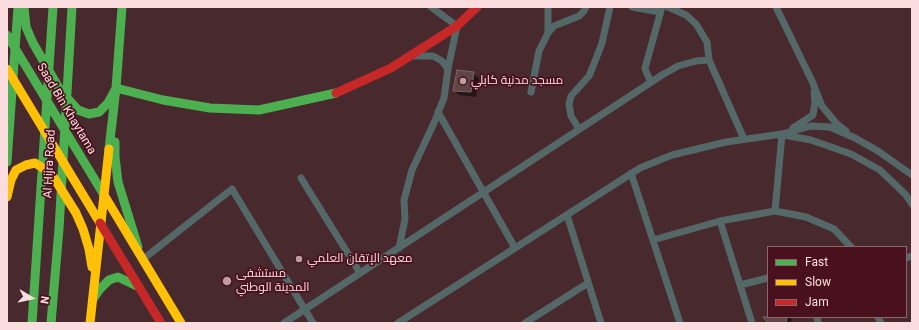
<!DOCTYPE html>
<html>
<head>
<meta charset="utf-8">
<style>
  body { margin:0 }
  #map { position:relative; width:919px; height:330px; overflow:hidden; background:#48292e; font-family:Roboto,sans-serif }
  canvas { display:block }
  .frame { position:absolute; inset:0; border:8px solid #fcdddf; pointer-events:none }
  .legend { position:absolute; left:767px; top:246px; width:140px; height:72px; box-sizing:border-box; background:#49111d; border:1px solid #91636b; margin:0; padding:5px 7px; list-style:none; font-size:12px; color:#fcdddf }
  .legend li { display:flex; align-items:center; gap:8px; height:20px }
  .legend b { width:20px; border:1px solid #91636b }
  .north { position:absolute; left:12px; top:278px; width:40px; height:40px; -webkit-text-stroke:3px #49111d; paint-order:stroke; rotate:99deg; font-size:11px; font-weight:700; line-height:16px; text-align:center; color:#fcdddf }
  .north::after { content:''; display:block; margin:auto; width:14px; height:18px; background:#fcdddf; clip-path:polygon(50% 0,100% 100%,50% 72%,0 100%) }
</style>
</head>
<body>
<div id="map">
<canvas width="919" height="330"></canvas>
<div class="frame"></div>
<ul class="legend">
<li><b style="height:5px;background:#4caf50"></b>Fast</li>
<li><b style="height:5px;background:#ffc107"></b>Slow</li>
<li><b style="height:5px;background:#c62828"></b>Jam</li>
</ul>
<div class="north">N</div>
</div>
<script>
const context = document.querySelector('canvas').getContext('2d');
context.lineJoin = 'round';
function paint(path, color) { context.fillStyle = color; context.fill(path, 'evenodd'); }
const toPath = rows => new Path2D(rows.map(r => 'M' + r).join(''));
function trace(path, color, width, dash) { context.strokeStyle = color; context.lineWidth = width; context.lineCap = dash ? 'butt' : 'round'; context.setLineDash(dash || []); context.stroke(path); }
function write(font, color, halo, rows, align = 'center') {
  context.font = font + ' Roboto,Cairo,sans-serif'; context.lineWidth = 3.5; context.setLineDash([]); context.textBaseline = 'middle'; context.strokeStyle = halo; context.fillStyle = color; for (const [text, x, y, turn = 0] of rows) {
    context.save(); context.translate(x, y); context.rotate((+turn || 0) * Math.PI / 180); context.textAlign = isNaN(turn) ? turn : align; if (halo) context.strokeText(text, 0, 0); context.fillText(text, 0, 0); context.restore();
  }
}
const shadow = toPath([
  [473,73,479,78,476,97,459,95,454,90],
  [768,307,768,317,792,317,791,323,768,323,766,320]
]);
const building = toPath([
  [457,70,474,72,471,92,453,91,457,70],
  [763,317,787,317,786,323,768,323,763,317]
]);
const street = toPath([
  [632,7,660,12],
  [668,7,686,15,696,24,707,42,709,60],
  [776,7,812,81,822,106,836,123,846,131],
  [548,33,548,7],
  [410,56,433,56,442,61,448,69],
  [651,82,647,74,645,68,662,7],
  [531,92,539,51,548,33,554,26,579,16,584,11,586,7],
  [438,112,515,248],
  [793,128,813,115,815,102,814,92],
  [579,129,571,116,569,104,571,96,589,76,592,69,602,43,610,7],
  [784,135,811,140,851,154,880,170,906,195,912,204],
  [631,173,680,323],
  [301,178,360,273],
  [775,211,782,134],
  [567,215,601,323],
  [720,221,752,323],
  [653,240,720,221,775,211,806,217,834,229,851,247],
  [399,248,405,219,404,200,412,170,434,123,444,98,448,69,457,26,431,7],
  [906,258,912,256],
  [142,260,232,189,313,323],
  [740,285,768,278],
  [817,317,818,323],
  [878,317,881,323],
  [284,323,662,75,678,66,696,61,709,60,744,139],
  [398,323,640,168,672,155,726,142,782,134,811,126,830,127,855,138,878,151,912,175],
  [525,323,588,283]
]);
const fast = toPath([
  [24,7,26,27,33,43,60,90,78,110,89,114,99,112,108,103,116,88,163,100,210,108,259,110,336,93],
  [7,35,104,195],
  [115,142,115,157,118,182,138,247],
  [109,149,116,88,122,7],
  [7,162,18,7],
  [93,299,100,289,109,280,118,277,139,287],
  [32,323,53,7],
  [51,323,59,229,72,7]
]);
const slow = toPath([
  [7,69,100,223],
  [104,195,181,323],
  [7,197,11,180,16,170,26,165,35,163,51,173,76,213,83,229,89,249,92,267],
  [90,323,109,149]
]);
const jam = toPath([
  [336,93,391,68,457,26,477,7],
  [100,223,161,323]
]);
const markers = [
  [463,81,4,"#bd9ea1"],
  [299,259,4,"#bd9ea1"],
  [227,281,5,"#bd9ea1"]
];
const poiNames = [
  ["مسجد مدنية كابلي",471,81],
  ["معهد الإتقان العلمي",307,259],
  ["مستشفى",236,274],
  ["المدينة الوطني",236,288]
];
const streetNames = [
  ["Saad Bin Khaytama",66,109,59],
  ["Al Hijra Road",50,164,-87]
];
paint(shadow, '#0007');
paint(building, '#5f4646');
trace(building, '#806564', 1);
trace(street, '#556868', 7);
trace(fast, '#4caf50', 9);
trace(slow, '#ffc107', 9);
trace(jam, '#c62828', 9);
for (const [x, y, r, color] of markers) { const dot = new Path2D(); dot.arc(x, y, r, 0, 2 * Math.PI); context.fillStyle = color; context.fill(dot); trace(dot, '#49111d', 1.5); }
write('12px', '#fcdddf', '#49111d', poiNames, 'left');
write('12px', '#fcdddf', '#49111d', streetNames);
</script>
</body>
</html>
